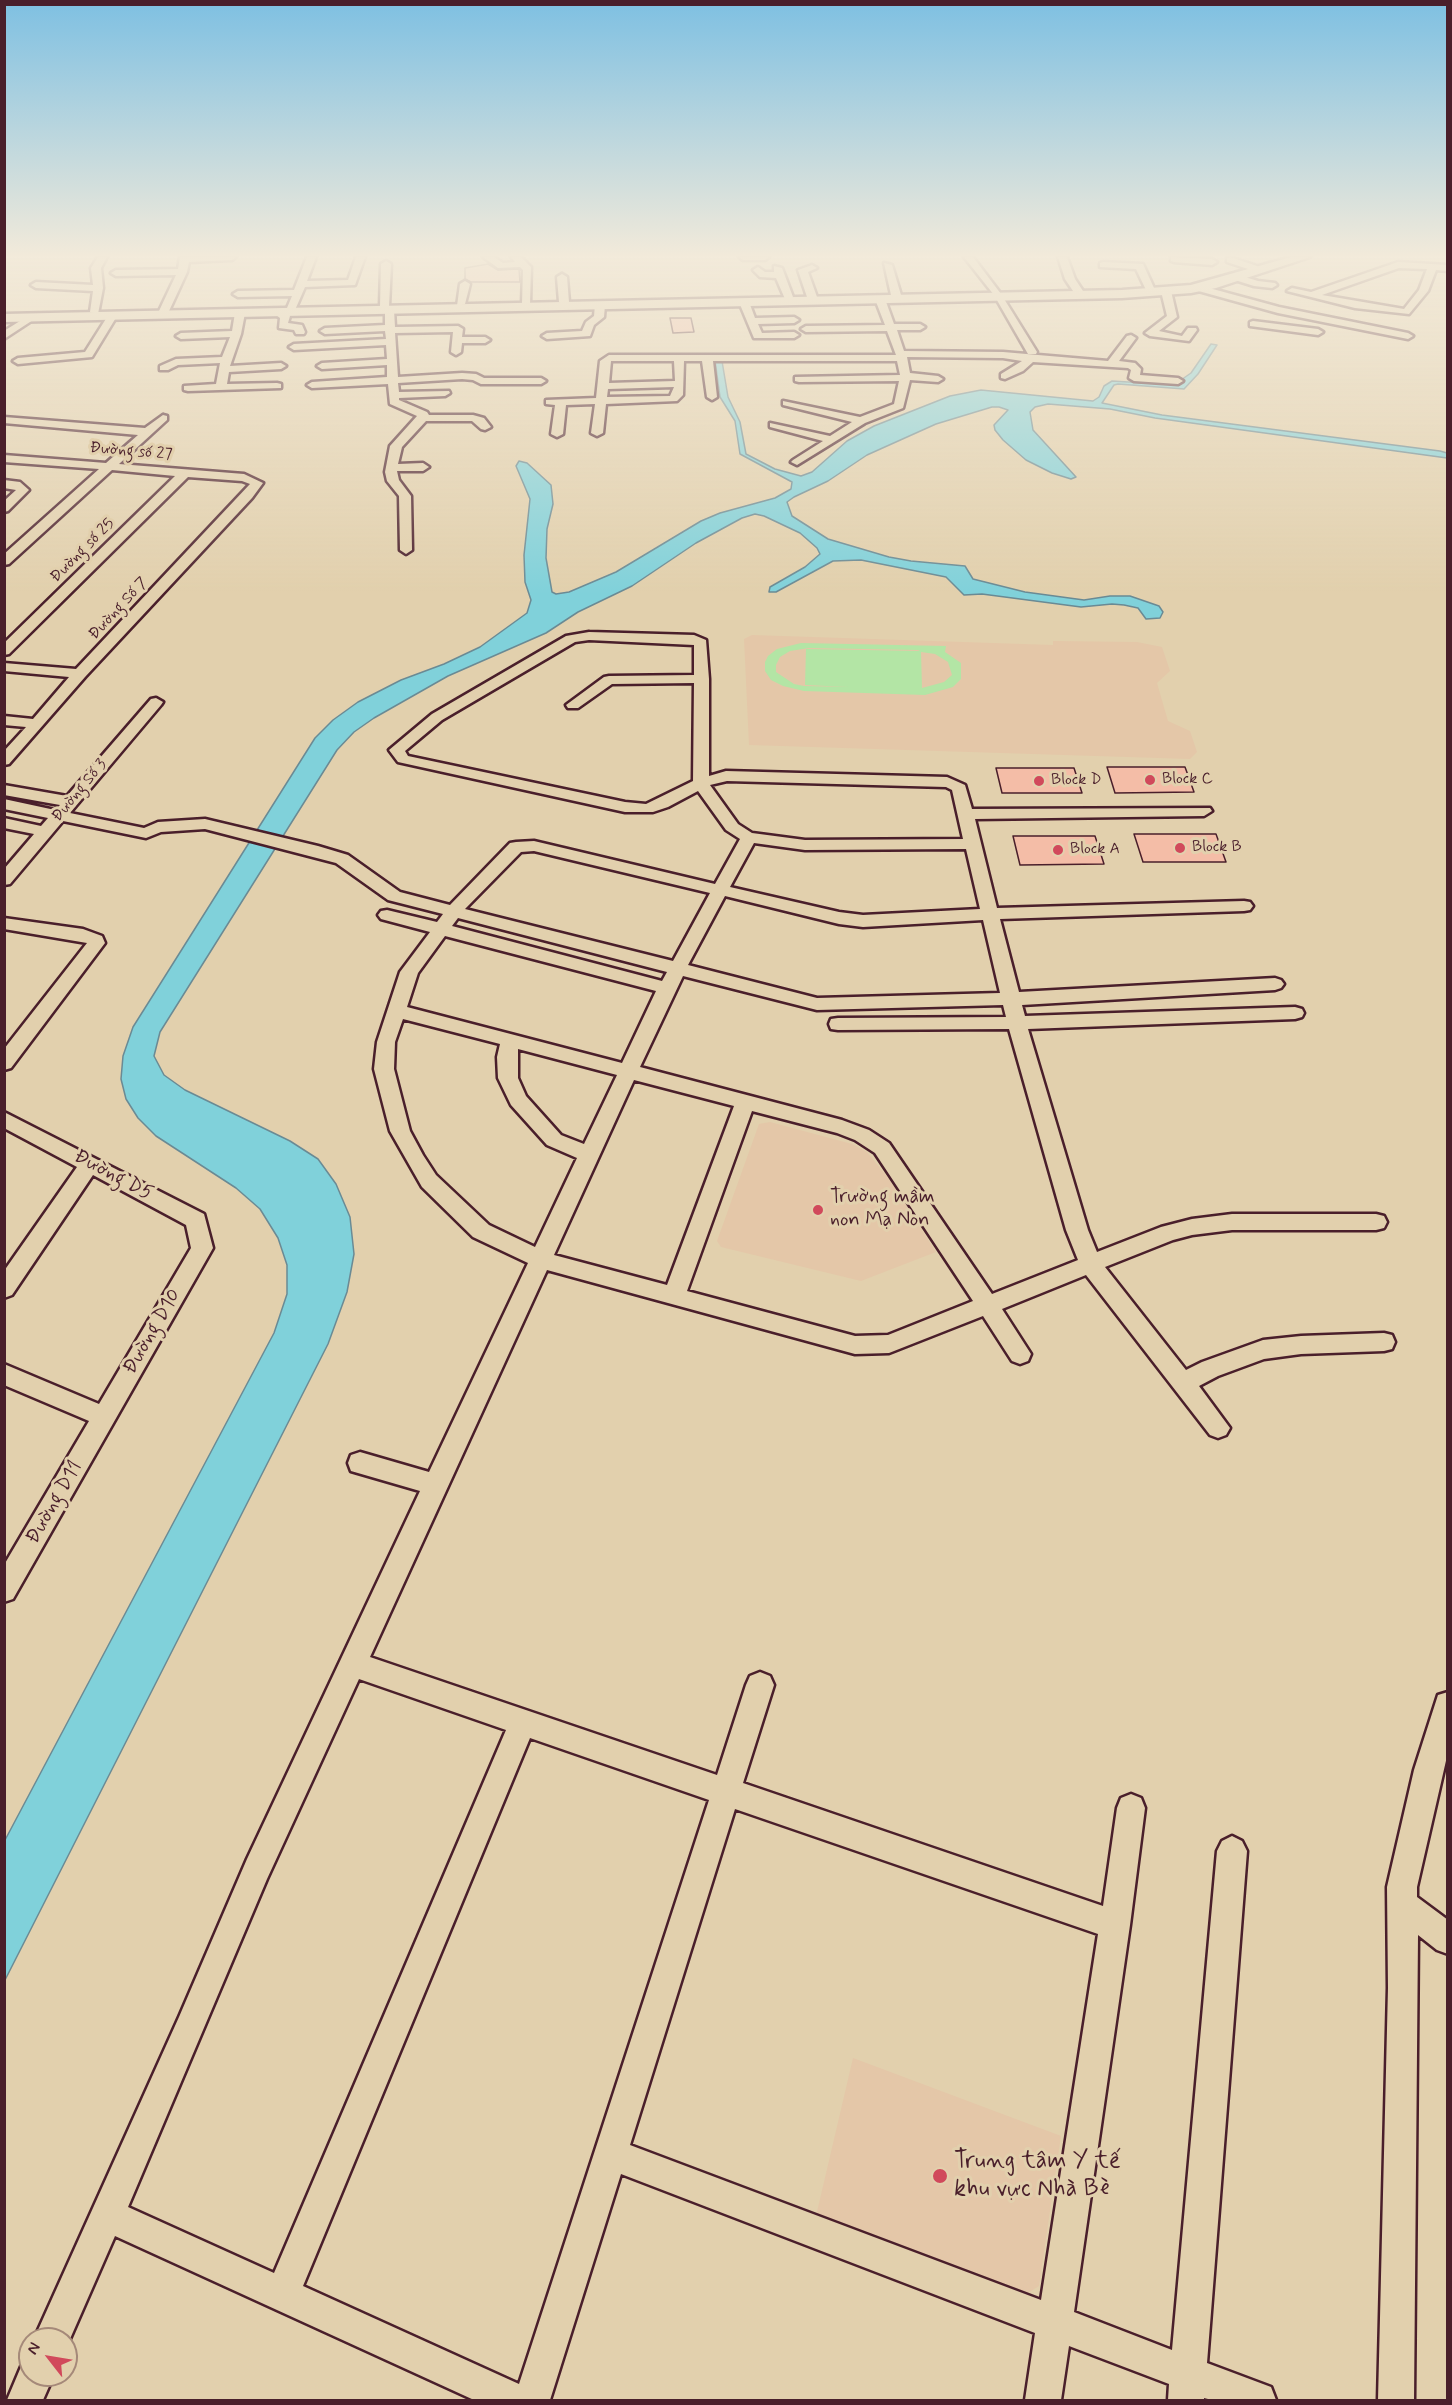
<!DOCTYPE html>
<html>
<head>
<meta charset="utf-8">
<style>
  body { margin:0 }
  #map { position:relative; width:1452px; height:2405px; overflow:hidden; background:#e2d0ad; font-family:Mynerve,sans-serif }
  canvas { display:block }
  .frame { position:absolute; inset:0; border:6px solid #4a1f2b; pointer-events:none }
  .north { position:absolute; left:18px; top:2327px; width:60px; height:60px; box-sizing:border-box; background:#e2d0ad; border:2px solid #a58979; border-radius:50%; rotate:301deg; font-size:16px; font-weight:700; line-height:24px; text-align:center; color:#4a1f2b }
  .north::after { content:''; display:block; margin:auto; width:21px; height:27px; background:#d1495b; clip-path:polygon(50% 0,100% 100%,50% 72%,0 100%) }
</style>
</head>
<body>
<div id="map">
<canvas width="1452" height="2405"></canvas>
<div class="frame"></div>
<div class="north">N</div>
</div>
<script>
const context = document.querySelector('canvas').getContext('2d');
context.lineJoin = 'round';
function paint(path, color) { context.fillStyle = color; context.fill(path, 'evenodd'); }
const toPath = rows => new Path2D(rows.map(r => 'M' + r).join(''));
function trace(path, color, width, dash) { context.strokeStyle = color; context.lineWidth = width; context.lineCap = dash ? 'butt' : 'round'; context.setLineDash(dash || []); context.stroke(path); }
function write(font, color, halo, rows, align = 'center') {
  context.font = font + ' Mynerve,sans-serif'; context.lineWidth = 6; context.setLineDash([]); context.textBaseline = 'middle'; context.strokeStyle = halo; context.fillStyle = color; for (const [text, x, y, turn = 0] of rows) {
    context.save(); context.translate(x, y); context.rotate((+turn || 0) * Math.PI / 180); context.textAlign = isNaN(turn) ? turn : align; if (halo) context.strokeText(text, 0, 0); context.fillText(text, 0, 0); context.restore();
  }
}
const built = toPath([
  [752,635,1053,645,1053,641,1137,642,1162,647,1170,671,1157,683,1168,721,1190,731,1197,752,1190,759,749,745,744,639],
  [770,1122,852,1144,867,1152,889,1179,936,1252,861,1281,721,1247,717,1241,759,1124],
  [853,2058,1061,2136,1039,2286,1020,2298,816,2216]
]);
const green = toPath([
  [801,643,946,646,945,652,961,663,961,679,953,687,925,695,804,691,783,686,771,680,765,671,765,662,768,656,777,649],
  [809,648,918,650,920,651,806,649,805,685,849,687,804,686,794,684,776,672,776,665,780,657,790,651],
  [921,652,935,654,948,662,952,675,944,682,922,688]
]);
const water = toPath([
  [1211,344,1217,345,1198,374,1184,389,1118,384,1114,385,1102,403,1162,415,1440,451,1447,453,1447,458,1155,418,1110,409,1048,404,1035,407,1030,412,1033,430,1076,477,1071,479,1052,473,1026,460,1003,440,995,430,994,425,1008,410,999,407,992,407,936,424,867,455,828,481,794,497,787,502,792,516,828,539,889,557,911,561,965,566,973,579,1025,592,1084,600,1110,596,1130,596,1159,606,1163,612,1160,618,1146,619,1138,608,1124,605,1112,604,1081,607,982,594,964,595,946,577,861,560,833,561,776,592,769,592,770,587,805,567,820,554,817,548,800,533,764,516,755,514,742,518,696,543,632,586,578,612,546,633,448,676,374,718,354,732,337,750,160,1032,154,1056,164,1075,185,1090,290,1141,318,1159,336,1184,350,1217,354,1254,347,1292,328,1344,5,1980,5,1840,274,1333,287,1294,287,1265,278,1238,260,1209,236,1188,156,1136,138,1118,126,1099,121,1079,123,1056,133,1027,315,738,333,720,358,702,401,680,444,664,480,647,527,613,531,600,525,582,524,555,530,499,516,466,519,461,527,463,551,485,553,504,547,529,546,558,552,592,556,594,569,592,616,572,701,521,720,513,775,498,791,489,792,482,740,454,735,421,720,397,715,360,722,361,728,397,740,422,746,454,775,469,801,476,812,472,847,441,874,426,950,396,981,390,1093,401,1099,397,1104,386,1112,381,1161,384,1178,382,1191,373,1211,344]
]);
const building = toPath([
  [488,264,498,270,519,269,520,282,471,282,465,279,465,268,488,264],
  [670,318,691,318,694,332,673,333,670,318],
  [1107,767,1185,767,1194,792,1115,793,1107,767],
  [996,768,1074,768,1082,793,1002,793,996,768],
  [1134,834,1216,834,1226,862,1143,862,1134,834],
  [1013,836,1095,836,1104,864,1020,865,1013,836]
]);
const minor = toPath([
  [98,257,107,257,101,268,103,288,98,314,90,312,93,291,36,288,31,285,36,282,93,285,91,268,98,257],
  [180,257,236,257,232,260,189,262,187,272,169,311,164,314,159,311,176,275,116,276,111,273,116,270,178,269,180,257],
  [307,257,316,257,307,281,348,280,356,257,365,257,355,285,305,287,295,310,287,308,292,296,238,297,233,294,238,291,294,290,307,257],
  [483,257,494,257,503,263,515,262,511,257,521,257,531,267,530,305,522,303,523,270,520,267,498,268,483,257],
  [739,257,769,257,765,260,743,260,739,257],
  [964,257,973,257,1001,294,1037,352,1036,354,1028,354,994,295,964,257],
  [1058,257,1067,257,1075,279,1083,291,1081,293,1073,291,1065,279,1058,257],
  [1171,257,1212,259,1217,262,1212,265,1174,262,1171,261,1171,257],
  [1230,257,1257,266,1259,268,1254,271,1227,262,1227,258,1230,257],
  [386,261,391,264,389,307,394,310,395,327,458,326,463,329,462,337,485,337,490,340,485,343,462,343,461,352,456,355,451,352,453,332,395,333,398,377,462,373,476,374,484,378,541,378,546,381,541,384,481,384,473,380,462,379,398,383,399,392,449,391,450,393,445,396,399,398,399,400,427,412,429,415,473,415,484,418,491,427,485,430,481,429,472,421,426,421,402,447,398,464,423,463,429,467,423,471,397,471,399,480,411,496,412,550,406,554,400,550,399,496,387,481,385,472,390,446,417,416,390,404,388,384,312,388,307,385,312,382,387,377,387,365,322,369,317,366,322,363,387,359,386,345,294,350,289,347,294,344,386,339,385,331,325,334,320,331,325,328,385,325,385,309,380,306,381,264,386,261],
  [1103,262,1143,264,1154,288,1146,290,1136,269,1100,267,1100,263,1103,262],
  [1398,262,1448,265,1448,271,1436,270,1428,291,1409,314,1355,308,1287,291,1292,288,1311,292,1398,262],
  [1399,268,1427,269,1419,290,1404,309,1322,295,1399,268],
  [884,263,892,265,901,295,899,297,891,295,884,263],
  [812,265,817,268,808,272,817,297,812,300,807,297,798,270,812,265],
  [774,266,782,268,793,297,791,299,785,299,776,278,760,277,753,270,758,267,765,272,774,272,774,266],
  [562,274,567,277,569,302,564,305,559,302,557,277,562,274],
  [1238,275,1258,281,1275,283,1277,285,1272,288,1254,286,1235,280,1235,276,1238,275],
  [465,281,470,284,465,304,457,306,460,284,465,281],
  [1198,285,1279,307,1408,333,1413,336,1408,339,1278,313,1195,290,1193,288,1198,285],
  [1166,288,1171,291,1177,317,1159,331,1182,336,1188,328,1196,328,1197,330,1189,341,1150,336,1145,333,1167,316,1161,291,1166,288],
  [880,296,885,299,894,324,920,324,925,327,920,330,897,330,904,351,1003,352,1108,361,1127,336,1131,335,1136,338,1119,361,1135,363,1141,369,1140,375,1178,378,1183,381,1178,384,1134,381,1129,378,1131,370,1128,368,1033,362,1023,371,1005,379,1001,378,1001,374,1022,361,1003,358,907,357,910,373,938,376,943,379,938,382,910,380,903,408,865,423,797,465,791,462,793,460,823,441,770,427,770,423,830,436,852,422,783,405,783,401,860,417,894,404,899,381,799,382,795,381,795,377,900,375,897,361,713,361,717,397,712,400,707,397,702,361,684,361,683,395,677,401,606,404,603,433,597,436,591,433,595,404,566,405,563,434,557,437,551,434,555,405,546,404,546,400,596,398,600,361,609,355,896,355,887,331,806,332,801,329,806,326,885,325,875,299,880,296],
  [611,361,674,361,675,381,609,383,611,361],
  [674,387,670,396,607,397,608,389,674,387],
  [744,299,749,302,755,318,794,317,799,320,794,323,758,324,762,333,794,332,799,335,794,338,754,338,739,302,744,299],
  [600,302,605,305,604,317,594,325,590,336,547,339,542,336,547,333,582,331,586,322,594,316,595,305,600,302],
  [240,310,245,313,241,334,230,366,281,363,286,366,281,369,229,372,227,384,277,383,281,384,281,388,188,391,184,390,184,386,216,384,220,363,178,365,168,370,160,370,160,366,176,359,222,357,230,337,181,339,176,336,181,333,232,331,235,313,240,310],
  [279,310,285,310,290,316,288,323,302,325,305,332,304,334,296,334,294,330,279,328,280,318,276,315,279,310],
  [112,313,117,316,92,357,18,364,13,361,18,358,85,352,109,314,112,313],
  [28,316,36,318,4,339,4,331,28,316],
  [1253,321,1318,329,1323,332,1318,335,1250,326,1250,322,1253,321],
  [163,415,167,416,167,420,119,464,244,474,263,483,252,498,85,677,9,764,4,765,4,751,26,727,4,725,4,716,33,719,69,677,4,671,4,663,76,669,250,484,242,481,188,477,9,654,4,655,4,643,175,476,112,470,9,564,4,565,4,554,99,469,4,462,4,455,106,463,138,435,4,423,4,417,145,428,163,415],
  [4,480,20,482,29,490,8,511,4,512,4,501,16,490,4,488,4,480],
  [589,632,694,635,706,640,709,679,709,776,726,771,947,777,965,785,972,809,1210,808,1212,811,1204,816,975,819,997,908,1244,901,1250,902,1253,906,1250,910,1244,911,1000,919,1019,992,1275,978,1281,980,1284,984,1281,988,1275,990,1022,1005,1025,1016,1295,1007,1302,1009,1304,1013,1302,1017,1295,1019,1028,1029,1088,1230,1097,1252,1161,1227,1192,1219,1232,1214,1376,1214,1384,1216,1387,1222,1384,1228,1376,1230,1232,1230,1192,1235,1173,1240,1105,1267,1186,1370,1202,1362,1263,1340,1301,1336,1384,1333,1392,1335,1395,1342,1392,1349,1384,1351,1301,1354,1264,1359,1218,1376,1199,1386,1230,1428,1226,1435,1218,1438,1210,1435,1086,1275,1002,1309,1031,1354,1028,1361,1020,1364,1012,1361,983,1316,889,1353,855,1354,547,1270,370,1657,717,1775,746,1685,750,1676,760,1672,770,1676,774,1685,743,1783,1103,1906,1117,1808,1121,1798,1131,1794,1141,1798,1145,1808,1130,1925,1074,2312,1172,2350,1217,1851,1222,1841,1232,1836,1242,1841,1247,1851,1207,2363,1271,2387,1276,2400,1212,2400,1204,2398,1204,2400,1168,2400,1169,2384,1069,2346,1061,2400,1025,2400,1035,2333,621,2174,550,2400,474,2400,115,2236,66,2348,66,2339,34,2339,179,2017,247,1859,420,1491,351,1471,348,1463,351,1455,360,1452,429,1472,528,1263,473,1237,422,1187,390,1131,374,1069,377,1042,400,972,430,932,381,919,378,915,381,911,387,910,437,922,443,914,388,900,336,863,205,829,161,832,146,838,63,821,10,884,4,885,4,869,34,834,4,828,4,818,41,826,48,818,4,809,4,799,55,810,60,805,4,795,4,785,67,796,151,699,156,698,163,702,161,705,70,813,144,828,158,822,205,819,318,846,348,855,400,892,450,905,510,843,516,842,534,841,715,884,740,839,726,830,698,791,668,807,653,812,625,812,398,762,389,750,432,714,566,636,589,632],
  [589,640,694,645,694,675,609,676,604,677,566,705,568,708,578,708,612,684,694,683,693,781,646,804,625,802,408,756,405,751,442,720,575,642,589,640],
  [727,781,946,787,952,790,963,839,805,840,752,833,738,824,710,785,727,781],
  [754,843,805,850,966,849,980,909,863,915,839,912,730,887,754,843],
  [534,851,710,893,673,961,465,909,521,852,534,851],
  [725,896,839,924,863,927,983,920,1000,993,817,998,688,965,725,896],
  [458,918,667,972,662,981,452,926,458,918],
  [445,936,656,991,622,1063,407,1007,418,973,445,936],
  [683,976,817,1010,1003,1005,1006,1017,838,1018,831,1019,829,1024,831,1029,838,1030,1009,1029,1066,1230,1078,1260,992,1294,889,1143,869,1130,842,1120,640,1067,683,976],
  [403,1019,500,1044,497,1057,498,1078,511,1105,547,1145,577,1158,535,1247,489,1225,436,1175,423,1155,410,1131,394,1069,395,1042,403,1019],
  [518,1049,617,1075,584,1144,561,1135,526,1096,518,1078,518,1049],
  [634,1080,734,1106,667,1285,554,1255,634,1080],
  [752,1111,837,1133,855,1140,875,1153,973,1301,888,1335,855,1336,687,1291,752,1111],
  [359,1679,506,1730,274,2273,128,2207,267,1879,359,1679],
  [530,1738,709,1800,519,2384,303,2286,530,1738],
  [735,1809,1098,1934,1041,2300,630,2145,735,1809],
  [4,918,83,929,102,936,105,943,11,1068,4,1070,4,1049,87,943,4,929,4,918],
  [4,1112,204,1214,213,1248,13,1599,4,1602,4,1565,89,1421,4,1385,4,1364,99,1404,191,1248,186,1225,93,1175,12,1295,4,1298,4,1271,77,1167,4,1128,4,1112],
  [1448,1692,1448,1752,1417,1887,1417,1897,1448,1920,1448,1954,1437,1950,1418,1935,1414,2400,1378,2400,1388,1988,1387,1887,1414,1770,1438,1695,1448,1692],
  [30,2360,30,2375,54,2375,43,2400,7,2400,23,2362,30,2360]
]);
const major = toPath([
  [1291,257,1310,257,1216,288,1191,293,1122,298,4,322,4,314,1122,290,1191,285,1291,257]
]);
const markers = [
  [1150,780,6,"#d1495b"],
  [1039,781,6,"#d1495b"],
  [1180,848,6,"#d1495b"],
  [1058,850,6,"#d1495b"],
  [818,1210,6,"#d1495b"],
  [940,2176,8,"#d1495b"]
];
const farStreetnames = [
  ["Đường số 27",131,452,5],
  ["Đường số 25",83,551,-45],
  ["Đường Số 7",119,609,-47],
  ["Đường Số 3",80,791,-50]
];
const farPoinames = [
  ["Block C",1162,780],
  ["Block D",1051,781],
  ["Block B",1192,848],
  ["Block A",1070,850]
];
const streetNames = [
  ["Đường D5",113,1176,28],
  ["Đường D10",153,1332,-60],
  ["Đường D11",55,1503,-60]
];
const poiNames = [
  ["Trường mầm",830,1198],
  ["non Mạ Non",830,1221]
];
const nearPoinames = [
  ["Trung tâm Y tế",954,2162],
  ["khu vực Nhà Bè",954,2190]
];
paint(built, '#e4c7a8');
paint(green, '#b3e5a5');
paint(water, '#80d1da');
trace(water, '#6a8a94', 1.5);
paint(building, '#f4bda7');
trace(building, '#4a1f2b', 1.5);
trace(minor, '#4a1f2b', 5);
trace(major, '#4a1f2b', 5);
paint(minor, '#e2d0ad');
paint(major, '#e2d0ad');
const sky = context.createLinearGradient(0, 0, 0, 594);
sky.addColorStop(0, '#7ec0e2');
sky.addColorStop(0.43, '#f2eada');
sky.addColorStop(1, '#f2eada00');
context.fillStyle = sky;
context.fillRect(0, 0, 1452, 594);
for (const [x, y, r, color] of markers) { const dot = new Path2D(); dot.arc(x, y, r, 0, 2 * Math.PI); context.fillStyle = color; context.fill(dot); trace(dot, '#e2d0ad', 2); }
write('16px', '#4a1f2b', '#e2d0ad', farStreetnames);
write('16px', '#4a1f2b', '#e2d0ad', farPoinames, 'left');
write('20px', '#4a1f2b', '#e2d0ad', streetNames);
write('20px', '#4a1f2b', '#e2d0ad', poiNames, 'left');
write('24px', '#4a1f2b', '#e2d0ad', nearPoinames, 'left');
</script>
</body>
</html>
